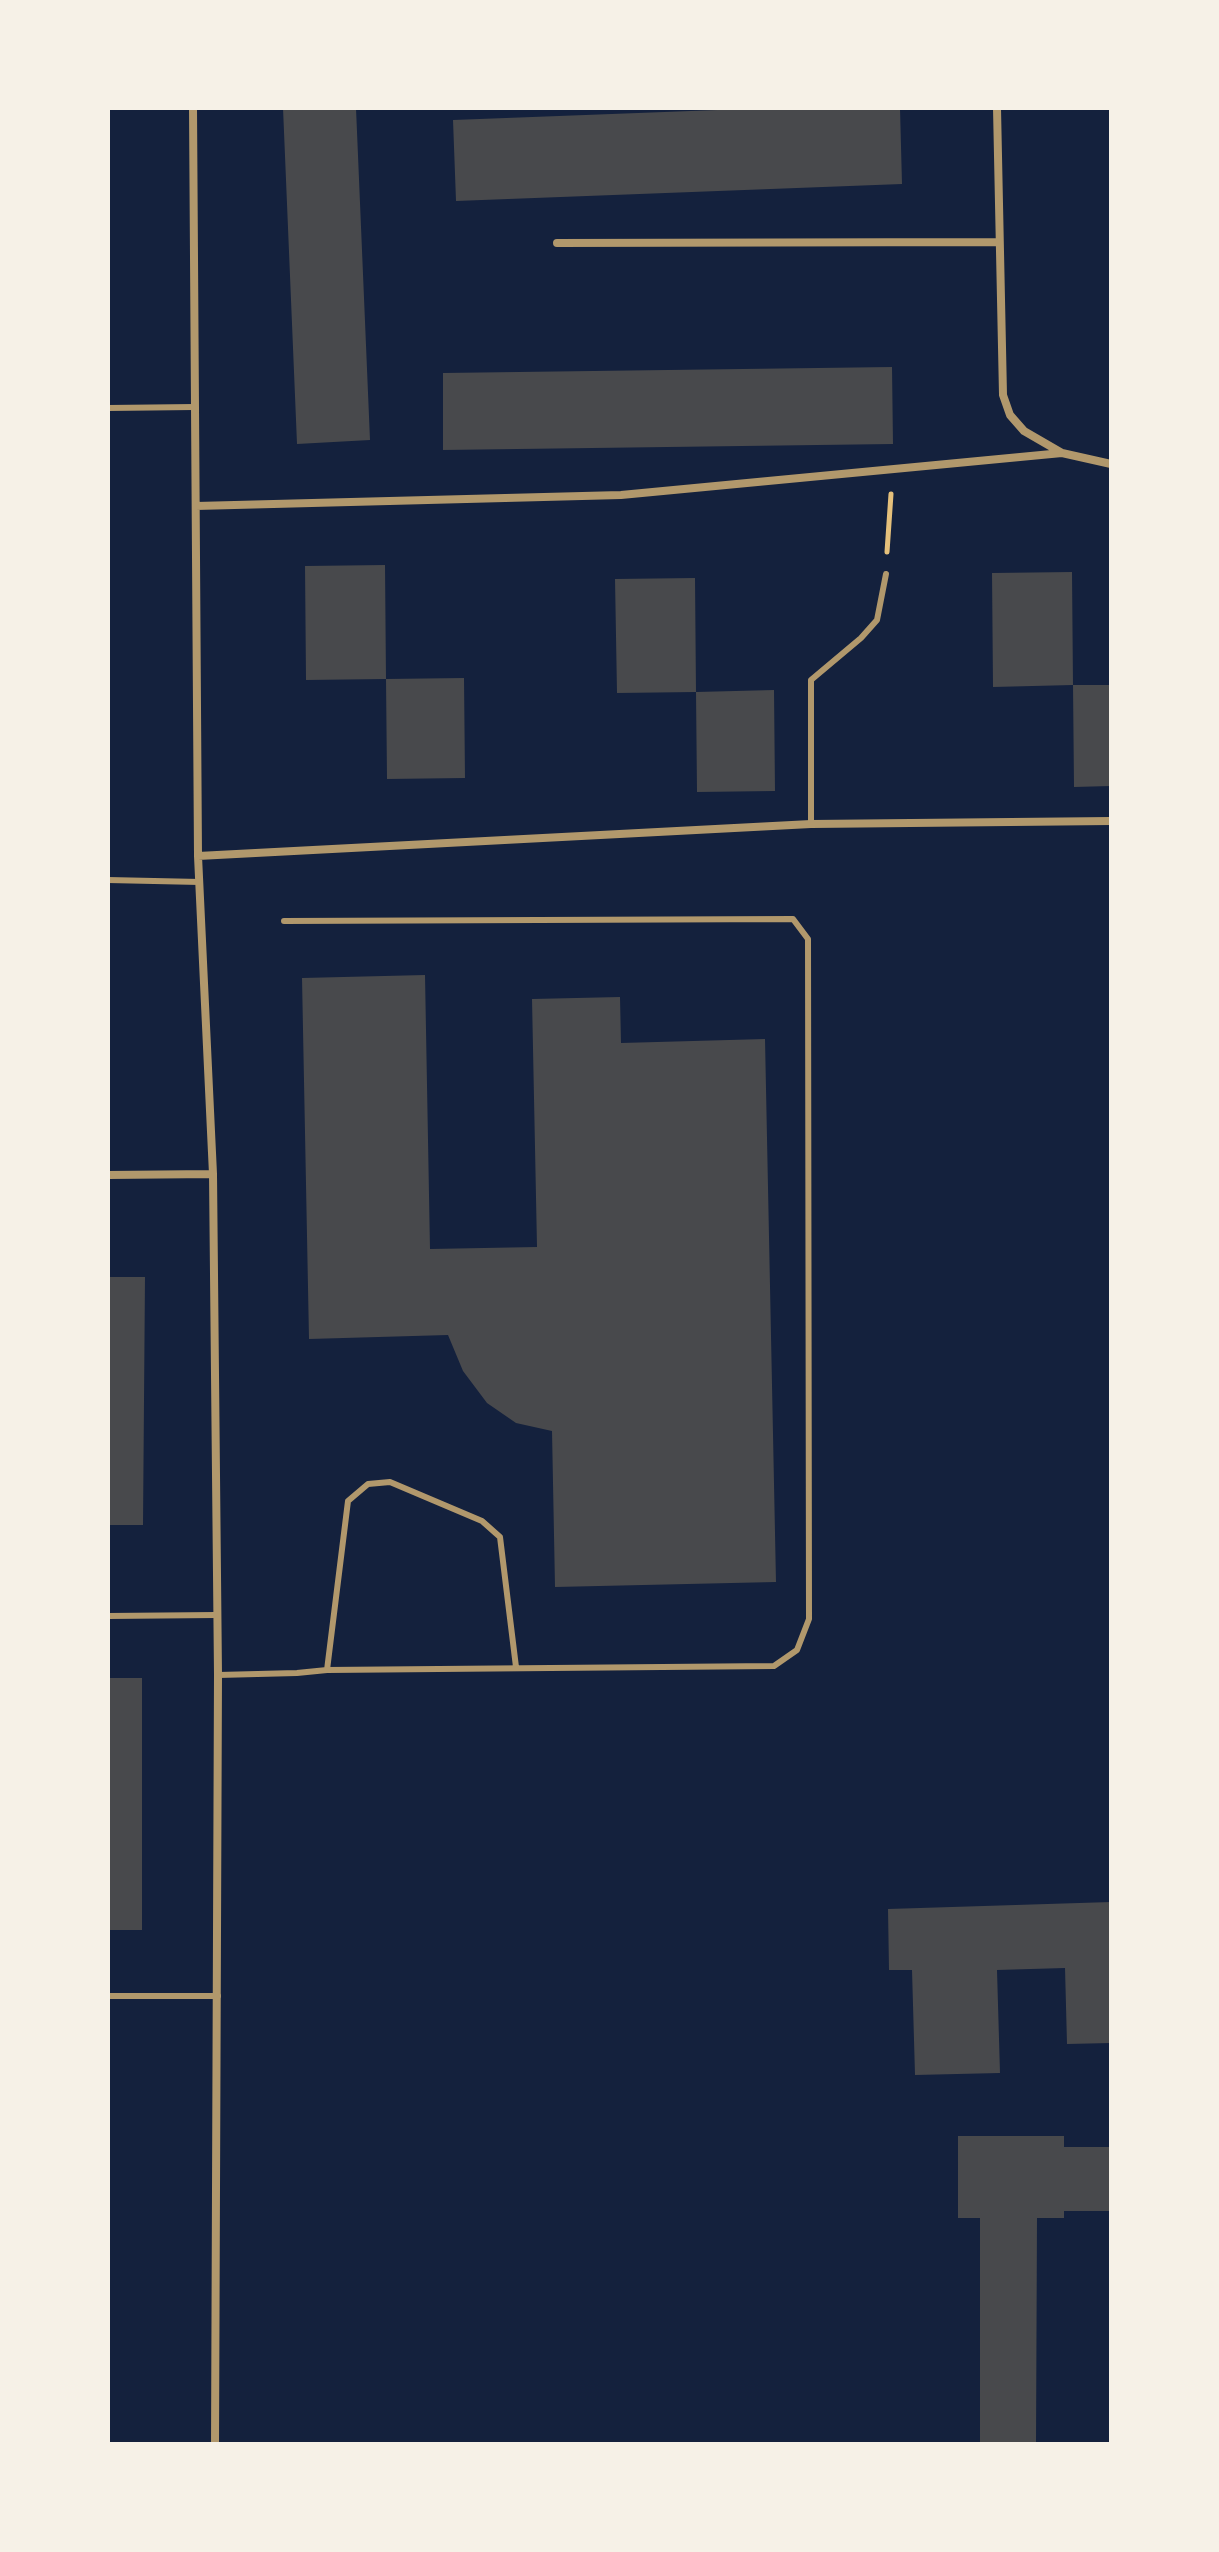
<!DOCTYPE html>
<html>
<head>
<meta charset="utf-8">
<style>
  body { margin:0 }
  #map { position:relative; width:1219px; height:2552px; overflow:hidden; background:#14213d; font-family:"DejaVu Sans",sans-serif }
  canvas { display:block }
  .frame { position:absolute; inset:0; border:110px solid #f6f1e7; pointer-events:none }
</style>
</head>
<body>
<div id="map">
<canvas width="1219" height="2552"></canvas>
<div class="frame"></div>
</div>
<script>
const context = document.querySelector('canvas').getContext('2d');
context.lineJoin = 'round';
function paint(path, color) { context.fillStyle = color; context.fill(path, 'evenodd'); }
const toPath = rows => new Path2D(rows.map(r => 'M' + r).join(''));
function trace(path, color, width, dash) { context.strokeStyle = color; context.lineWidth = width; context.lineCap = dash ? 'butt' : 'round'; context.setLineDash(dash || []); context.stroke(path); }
const building = toPath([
  [283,108,356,108,370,440,297,444],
  [770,108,900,108,902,184,456,201,453,120],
  [892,367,893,444,443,450,443,373],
  [385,565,386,679,306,680,305,566],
  [1072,572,1073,685,1111,685,1111,786,1074,787,1073,685,993,687,992,573],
  [695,578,696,692,617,693,615,579],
  [464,678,465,778,387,779,386,679],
  [774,690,775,791,697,792,696,692],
  [425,975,430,1249,537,1247,532,999,620,997,621,1043,765,1039,776,1582,555,1587,552,1431,516,1423,487,1403,463,1371,448,1335,309,1339,302,978],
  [108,1277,145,1277,143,1525,108,1525],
  [108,1678,142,1678,142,1930,108,1930],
  [1111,1902,1111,2043,1067,2044,1065,1968,997,1970,1000,2073,915,2075,912,1970,889,1970,888,1909],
  [958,2136,1064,2136,1064,2147,1111,2147,1111,2211,1064,2211,1064,2218,1037,2218,1036,2444,980,2444,980,2218,958,2218]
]);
const path = toPath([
  [887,552,891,494]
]);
const service = toPath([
  [108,408,194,407],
  [811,824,811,680,861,638,877,620,886,574],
  [108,880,200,882],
  [108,1616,216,1615],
  [327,1670,348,1501,368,1484,390,1482,482,1521,500,1537,516,1667],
  [218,1675,297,1673,327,1670,774,1666,797,1650,809,1619,808,939,793,919,284,921],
  [108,1996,218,1996]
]);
const minor = toPath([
  [193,108,198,856,213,1174,218,1675,215,2444],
  [997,108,1003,395,1010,415,1024,431,1062,453,1111,464],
  [557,243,998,242],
  [196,506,621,495,1062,453],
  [198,856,811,824,1111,821],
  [108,1175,213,1174]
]);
paint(building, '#48494c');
trace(path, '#e5c07b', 5);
trace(service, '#b1986c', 6);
trace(minor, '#b1986c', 8);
</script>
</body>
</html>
